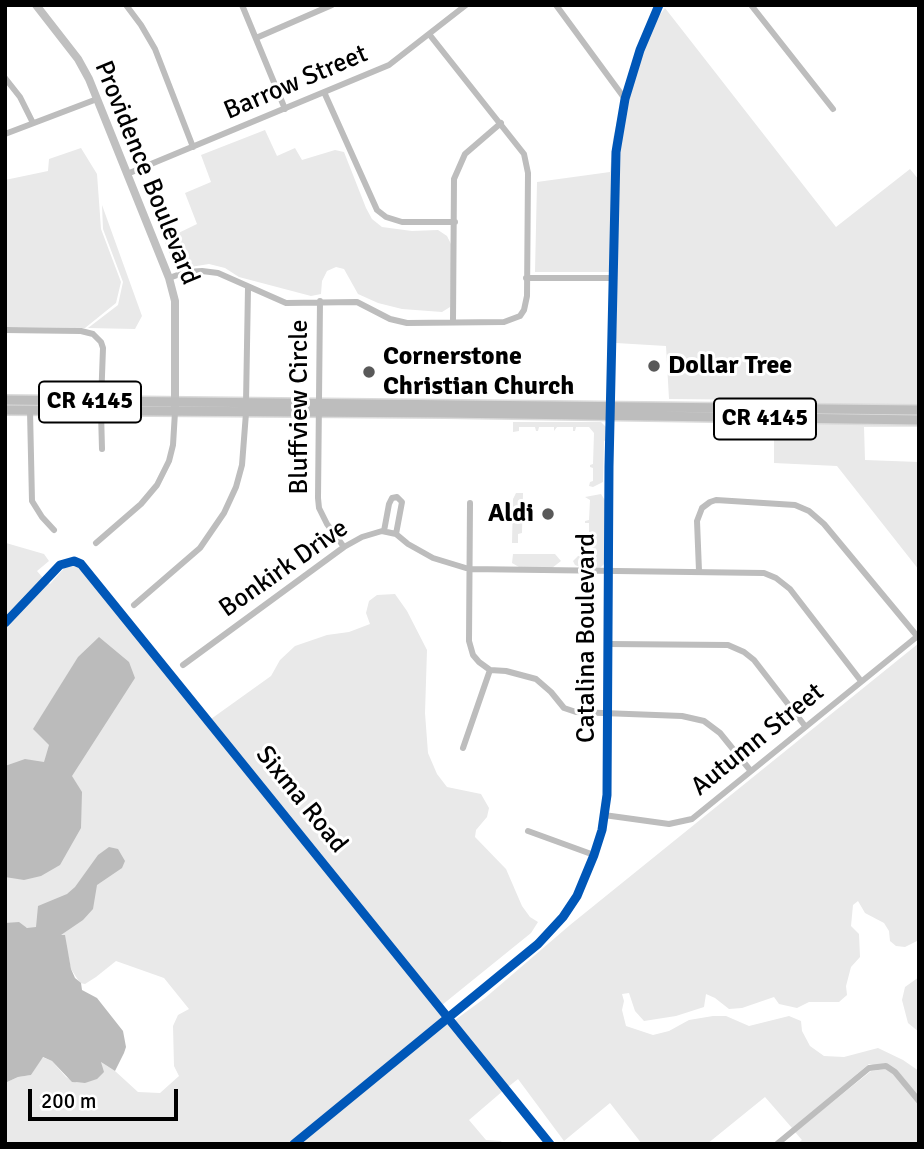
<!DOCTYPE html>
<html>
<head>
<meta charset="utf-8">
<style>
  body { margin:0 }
  #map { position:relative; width:924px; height:1149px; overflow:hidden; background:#fff; font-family:Signika,sans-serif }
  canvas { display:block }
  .frame { position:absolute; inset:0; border:7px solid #000; pointer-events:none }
  .scale { position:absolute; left:28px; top:1089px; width:150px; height:32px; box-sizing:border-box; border:4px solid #000; border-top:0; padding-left:9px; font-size:21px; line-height:24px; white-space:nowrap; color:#000; -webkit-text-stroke:5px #fff; paint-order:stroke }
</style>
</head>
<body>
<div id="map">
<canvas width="924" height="1149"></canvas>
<div class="frame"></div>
<div class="scale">200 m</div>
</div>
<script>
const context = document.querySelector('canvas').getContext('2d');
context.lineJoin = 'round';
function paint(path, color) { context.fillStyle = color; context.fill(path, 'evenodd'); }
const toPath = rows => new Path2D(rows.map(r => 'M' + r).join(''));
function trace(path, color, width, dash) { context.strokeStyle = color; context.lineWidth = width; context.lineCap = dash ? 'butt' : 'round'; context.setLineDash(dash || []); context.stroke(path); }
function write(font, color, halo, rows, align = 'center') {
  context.font = font + ' Signika,sans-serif'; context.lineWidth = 6; context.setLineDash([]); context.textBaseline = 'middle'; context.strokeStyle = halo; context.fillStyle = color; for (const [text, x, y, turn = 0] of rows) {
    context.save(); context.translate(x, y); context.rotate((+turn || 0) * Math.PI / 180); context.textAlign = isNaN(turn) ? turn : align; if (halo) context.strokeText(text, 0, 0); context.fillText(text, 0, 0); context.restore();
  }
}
const green = toPath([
  [665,8,836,227,910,169,919,180,919,408,775,408,774,400,669,399,666,346,616,343,619,153,628,99,643,51,656,20],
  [622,99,614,152,610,275,609,272,535,272,537,182,610,172,613,139],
  [265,130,277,156,295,148,302,160,335,150,344,152,366,208,372,219,382,227,412,231,438,230,447,236,452,246,450,307,442,312,402,309,378,303,358,294,344,269,336,267,327,271,322,281,321,294,311,296,239,277,225,268,209,264,184,268,174,264,164,240,197,224,185,193,211,182,201,155],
  [81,148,97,174,101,229,121,282,116,303,85,328,5,327,5,180,48,171,49,159],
  [102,205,142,316,135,329,88,328,118,305,123,282,103,229],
  [513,422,601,422,606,427,607,435,606,440,604,441,603,482,593,487,589,486,590,482,593,481,593,468,590,467,590,465,593,464,594,433,589,427,576,427,575,431,573,431,573,427,557,427,554,431,554,427,539,427,538,431,536,431,535,427,519,427,519,431,513,432],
  [774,422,919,423,919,427,864,427,865,460,919,462,919,570,837,466,774,463],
  [516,493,523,493,522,533,518,534,518,543,512,543,513,499],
  [601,494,606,502,606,562,600,568,583,568,575,565,573,561,578,556,592,554,591,543,585,543,589,540,589,523,585,523,585,521,589,520,590,500,585,497],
  [6,543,44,554,49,561,37,571,43,578,5,619],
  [513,554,555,554,561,561,552,568,519,567,512,563],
  [74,564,80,566,445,1016,289,1144,11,1144,5,1140,5,1083,18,1077,31,1075,42,1057,52,1061,66,1077,77,1083,85,1083,101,1062,115,1071,138,1092,160,1093,179,1076,174,1066,173,1026,178,1015,189,1009,164,978,116,961,96,977,85,984,80,983,71,969,64,936,5,923,5,627,47,582,50,584,67,565],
  [97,578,211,719,271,676,280,660,295,646,327,635,349,632,370,624,366,613,369,601,377,595,395,594,407,611,427,650,425,713,428,753,437,774,447,787,481,794,489,808,487,817,476,830,475,837,506,869,522,906,530,917,538,922,531,933,442,1005],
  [919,643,919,940,905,947,896,946,890,941,889,931,884,923,865,913,858,901,853,905,851,926,859,934,860,957,851,967,846,986,847,995,839,1002,809,1002,797,1008,779,1004,774,997,742,1008,729,1009,715,998,706,994,704,1007,676,1016,644,1021,635,1011,629,993,622,994,624,1001,622,1010,626,1026,653,1035,669,1031,689,1020,713,1016,726,1016,749,1026,789,1016,801,1021,802,1031,810,1046,824,1056,844,1057,878,1048,903,1060,919,1071,919,1097,897,1070,869,1064,792,1128,765,1097,707,1144,642,1144,610,1103,564,1141,518,1079,508,1087,455,1020,485,998,570,925],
  [919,977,919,1032,908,1023,902,1000,905,987],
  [449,1021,504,1090,469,1120,486,1140,501,1141,503,1144,299,1144],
  [886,1069,894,1074,919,1105,919,1144,797,1144,802,1140,795,1132,871,1071]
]);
const water = toPath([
  [99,637,129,662,135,678,72,776,82,792,81,828,60,865,41,876,24,880,5,877,5,766,25,759,44,762,49,745,33,729,78,657],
  [109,847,118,849,125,861,122,868,97,885,93,909,83,920,61,935,65,935,71,969,75,978,81,983,82,990,97,998,123,1031,126,1047,124,1053,115,1071,101,1062,104,1072,97,1079,85,1083,72,1082,52,1061,43,1057,31,1075,18,1077,5,1083,5,923,19,922,27,928,36,927,38,906,67,894,75,887,98,855]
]);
const minor = toPath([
  [126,5,141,25,155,49,193,147],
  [242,5,285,109],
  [556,5,625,99],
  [751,5,833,109],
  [256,38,332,5],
  [5,78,20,97,33,123],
  [324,92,377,210,386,217,402,222,455,222],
  [5,134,97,99],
  [127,174,389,65,466,5],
  [169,278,186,272,202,271,218,273,286,303,357,302,390,319,407,323,504,322,520,316,524,310,527,296,528,173,524,154,429,34],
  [526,278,613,278],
  [320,301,318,498,319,508,327,524,344,547],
  [453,321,454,179,465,154,501,123],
  [5,330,81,331,93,334,101,342,103,348,101,403],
  [246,403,248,288],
  [30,411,32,501,42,517,54,530],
  [101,412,102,449],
  [470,503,469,641,473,655,479,662,490,670,506,671,536,679,551,692,564,708,576,712,682,716,704,721,720,733,750,770],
  [384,531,389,504,392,498,397,497,402,502,396,534],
  [96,543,141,504,157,485,169,461,173,445,175,412],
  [699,571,697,521,702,508,710,502,716,500,795,505,809,511,824,524,917,636],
  [134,605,200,548,224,513,236,487,242,465,246,413],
  [5,623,60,565,74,561,81,564,550,1144],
  [609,644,728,645,744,652,754,660,805,726],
  [183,665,344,547,362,537,382,531,396,534,408,544,433,558,469,569,764,573,776,578,790,589,861,681],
  [463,748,490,670],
  [604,815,669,824,692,819,919,635],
  [528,831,594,855],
  [777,1144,869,1068,886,1066,895,1072,919,1101]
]);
const tertiary = toPath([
  [294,1144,538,944,563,917,577,896,594,855,602,830,607,795,609,466,616,152,625,99,640,50,659,5]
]);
const secondary = toPath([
  [36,5,78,59,89,79,169,278,175,301,175,406]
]);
const primary = toPath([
  [5,400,919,410],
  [5,410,445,413,919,420]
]);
const cycleway = toPath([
  [5,623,60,565,74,561,81,564,550,1144],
  [294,1144,538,944,563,917,577,896,594,855,602,830,607,795,609,466,616,152,625,99,640,50,659,5]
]);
const markers = [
  [654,366,7,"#595959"],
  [369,372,7,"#595959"],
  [548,514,7,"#595959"]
];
const shields = [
  [90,402,102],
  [765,419,102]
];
const shieldNames = [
  ["CR 4145",90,402],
  ["CR 4145",765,419]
];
const streetNames = [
  ["Barrow Street",296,83,-23],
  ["Providence Boulevard",146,173,68],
  ["Bluffview Circle",300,407,-90],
  ["Bonkirk Drive",284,569,-35],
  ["Catalina Boulevard",587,638,-90],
  ["Autumn Street",758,740,-39],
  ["Sixma Road",301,800,51]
];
const poiNames = [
  ["Cornerstone",383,357],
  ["Christian Church",383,387],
  ["Dollar Tree",668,366],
  ["Aldi",534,514,"right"]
];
paint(green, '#e9e9e9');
paint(water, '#bbb');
trace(primary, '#dbdbdb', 12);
trace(minor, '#bdbdbd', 6);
trace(tertiary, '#bdbdbd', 7);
trace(secondary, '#c0c0c0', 8);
trace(primary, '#bdbdbd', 9);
trace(cycleway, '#0057b8', 9);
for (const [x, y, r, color] of markers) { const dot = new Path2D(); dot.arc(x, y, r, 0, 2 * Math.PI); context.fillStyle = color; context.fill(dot); trace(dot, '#fff', 2.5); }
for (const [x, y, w] of shields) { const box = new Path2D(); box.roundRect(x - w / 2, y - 20.5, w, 41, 5); context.fillStyle = '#fff'; context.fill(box); trace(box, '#000', 2); }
write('bold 24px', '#000', null, shieldNames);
write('26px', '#000', '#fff', streetNames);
write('bold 26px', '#000', '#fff', poiNames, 'left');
</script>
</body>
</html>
